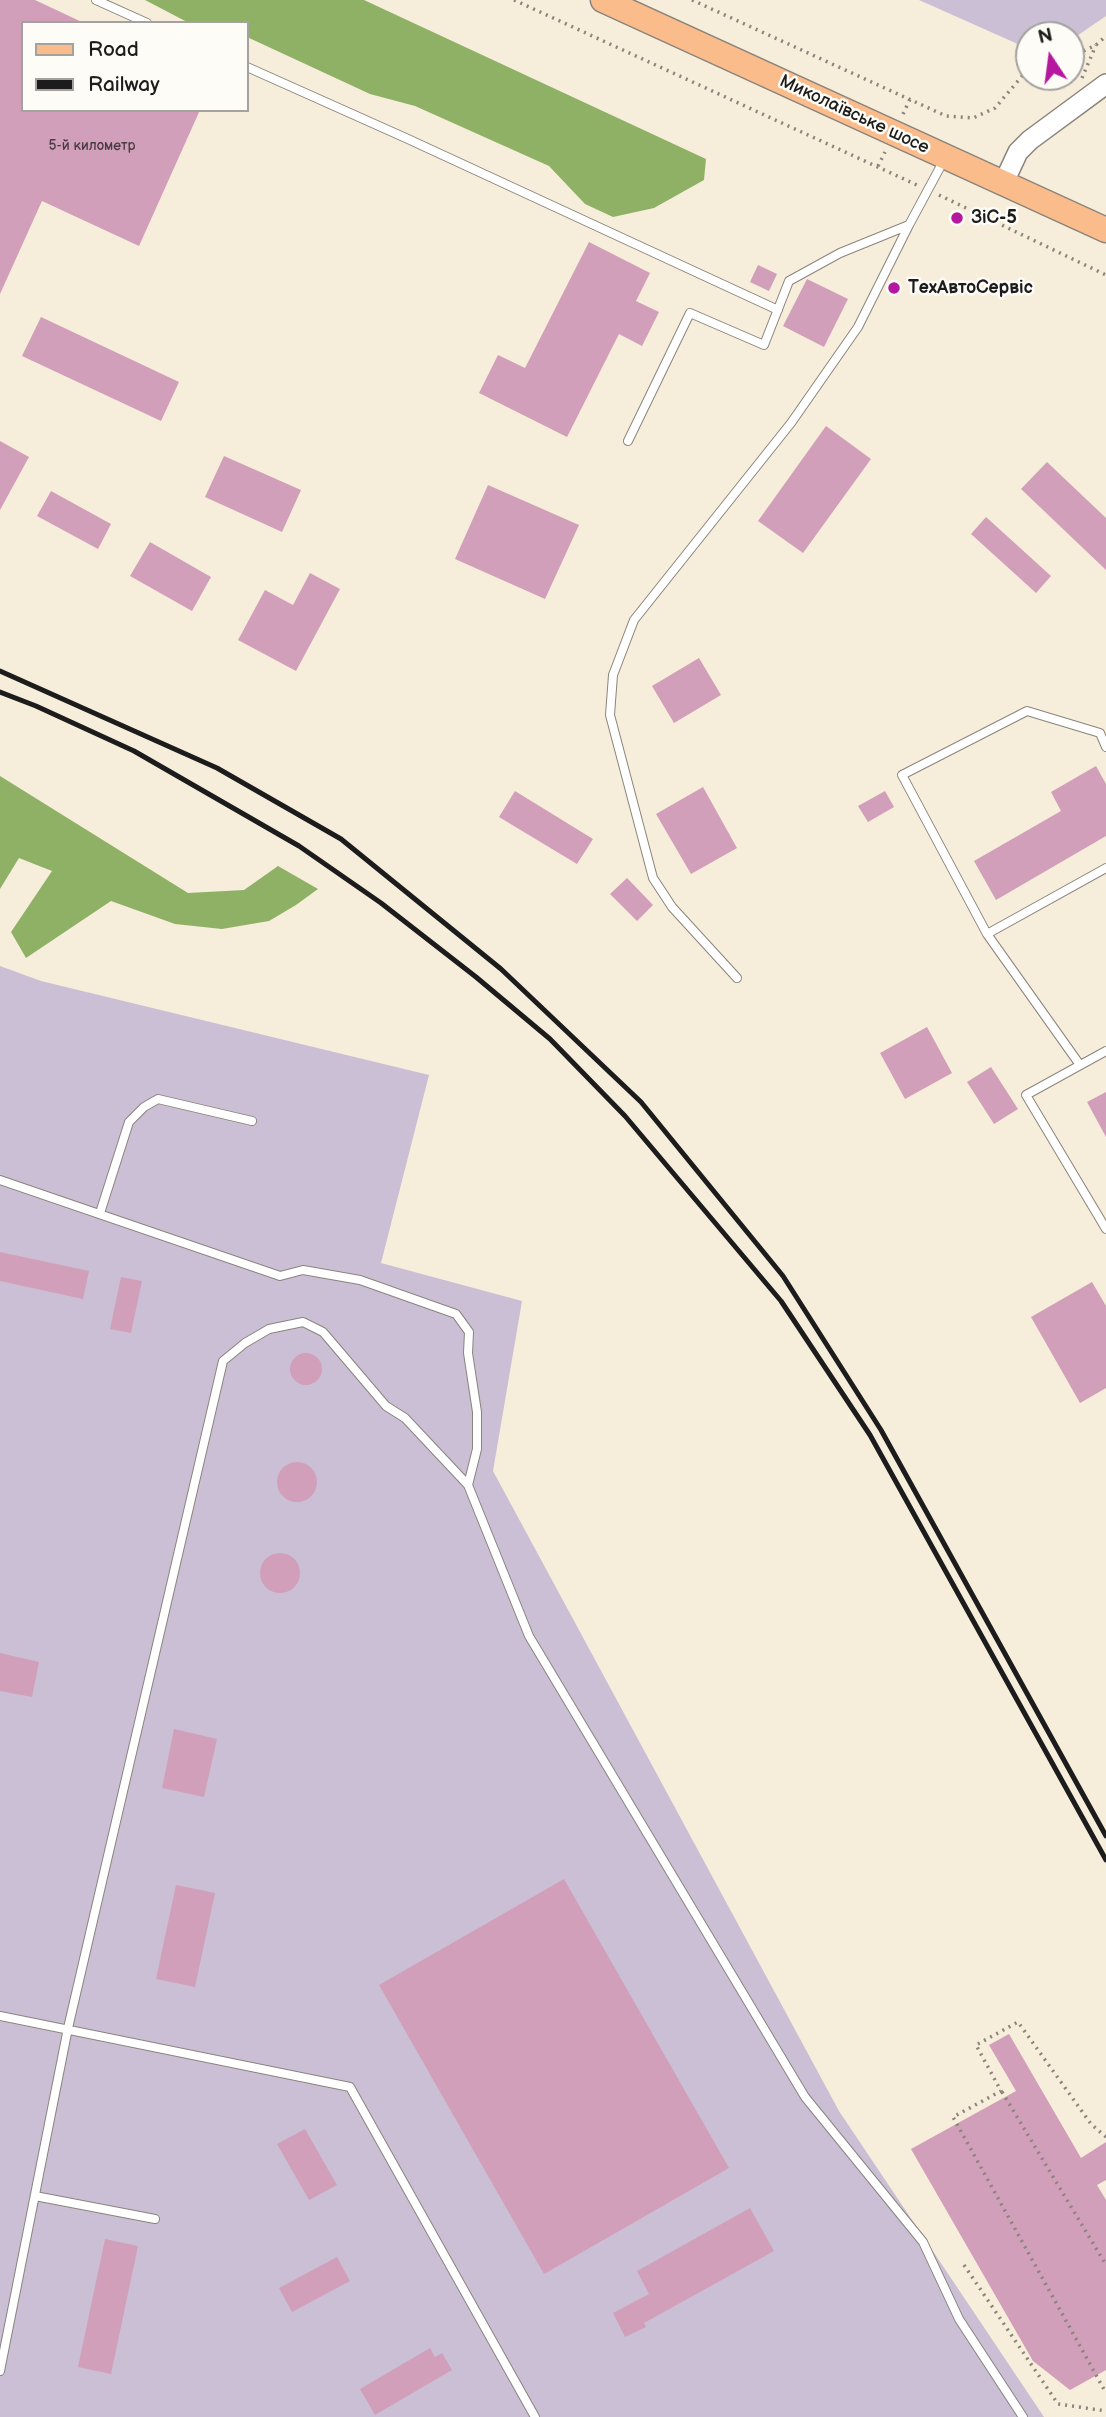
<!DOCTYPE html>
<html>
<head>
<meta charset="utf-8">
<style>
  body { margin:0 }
  #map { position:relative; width:1106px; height:2417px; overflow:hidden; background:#f7eddb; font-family:"Balsamiq Sans",sans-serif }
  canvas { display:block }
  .legend { position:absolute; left:21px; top:21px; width:228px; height:91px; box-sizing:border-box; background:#fdfcf7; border:2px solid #a3a29f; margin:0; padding:9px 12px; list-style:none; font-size:21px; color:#1c1c1c }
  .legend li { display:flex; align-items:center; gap:14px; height:35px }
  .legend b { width:35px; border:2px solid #a3a29f }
  .north { position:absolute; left:1015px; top:21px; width:70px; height:70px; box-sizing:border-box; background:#fdfcf7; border:2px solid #a3a29f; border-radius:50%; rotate:347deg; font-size:19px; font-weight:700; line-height:28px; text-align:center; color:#1c1c1c }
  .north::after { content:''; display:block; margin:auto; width:24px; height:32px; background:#b5179e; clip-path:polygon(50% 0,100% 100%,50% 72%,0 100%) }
</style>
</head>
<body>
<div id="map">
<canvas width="1106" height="2417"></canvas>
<ul class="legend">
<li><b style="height:9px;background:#fabc8b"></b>Road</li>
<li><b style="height:9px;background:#1c1c1c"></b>Railway</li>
</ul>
<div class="north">N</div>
</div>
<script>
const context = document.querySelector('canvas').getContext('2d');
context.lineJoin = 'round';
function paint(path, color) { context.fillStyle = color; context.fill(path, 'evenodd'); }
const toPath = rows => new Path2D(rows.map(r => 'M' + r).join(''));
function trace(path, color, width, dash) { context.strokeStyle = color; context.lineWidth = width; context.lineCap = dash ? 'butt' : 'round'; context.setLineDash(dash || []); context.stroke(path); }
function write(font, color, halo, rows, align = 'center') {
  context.font = font + ' "Balsamiq Sans",sans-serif'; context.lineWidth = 5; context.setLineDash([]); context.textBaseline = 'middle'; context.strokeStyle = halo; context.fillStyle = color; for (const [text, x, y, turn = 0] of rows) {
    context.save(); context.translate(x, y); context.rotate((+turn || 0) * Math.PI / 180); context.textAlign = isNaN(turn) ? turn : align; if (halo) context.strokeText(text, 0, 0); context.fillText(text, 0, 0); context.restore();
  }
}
const industrial = toPath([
  [919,0,1106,0,1106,16,1071,40,1071,35,1029,35,1029,49],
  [0,966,41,981,429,1075,381,1263,522,1301,493,1471,839,2111,1044,2417,0,2417]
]);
const forest = toPath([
  [145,0,364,0,706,159,704,180,654,208,613,217,585,204,549,166,415,106,370,94,247,37,247,23,189,23],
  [0,776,188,893,244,890,278,866,318,889,296,905,269,921,222,929,175,924,111,901,26,958,11,932,52,871,19,858,0,889]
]);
const building = toPath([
  [0,0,35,0,84,23,23,23,23,110,200,110,139,246,42,201,0,294],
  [589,242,650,273,636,301,659,312,642,346,619,334,567,437,479,393,498,355,525,368],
  [758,265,777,274,769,291,750,282],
  [807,279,848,299,824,347,783,326],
  [41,317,179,382,161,421,22,356],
  [826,426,871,459,803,553,758,521],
  [0,441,29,457,0,510],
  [224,456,301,490,282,532,205,497],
  [1047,462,1106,518,1106,570,1021,489],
  [488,485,579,525,545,599,455,559],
  [51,491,111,524,98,549,37,516],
  [986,517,1051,576,1036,593,971,534],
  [150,542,211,577,192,611,130,576],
  [310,573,340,589,296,671,238,640,265,590,293,605],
  [699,658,721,695,674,723,652,686],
  [1096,766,1106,784,1106,836,996,900,974,861,1061,811,1051,792],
  [703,787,737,848,691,874,656,814],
  [515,791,593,839,577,864,499,817],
  [885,791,894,807,868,822,858,806],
  [627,878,653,905,637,921,610,894],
  [927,1027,952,1073,905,1099,880,1053],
  [991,1067,1018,1109,994,1124,967,1082],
  [1106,1092,1106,1137,1087,1102],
  [0,1252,89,1271,83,1299,0,1281],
  [121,1277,142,1281,131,1333,110,1329],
  [1092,1282,1106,1306,1106,1388,1080,1403,1031,1317],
  '290 1369a16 16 0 1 1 32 0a16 16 0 1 1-32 0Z',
  '277 1482a20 20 0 1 1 40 0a20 20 0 1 1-40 0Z',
  '260 1573a20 20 0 1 1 40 0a20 20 0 1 1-40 0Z',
  [0,1653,39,1662,32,1697,0,1691],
  [174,1729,217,1739,204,1797,162,1788],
  [564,1879,729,2168,544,2274,379,1985],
  [176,1885,215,1893,195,1987,156,1979],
  [1009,2034,1081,2158,1106,2142,1106,2180,1097,2185,1106,2200,1106,2370,1070,2390,1033,2361,911,2149,1016,2091,989,2045],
  [305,2129,337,2185,309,2200,277,2144],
  [750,2208,774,2251,644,2323,646,2327,625,2337,613,2313,649,2294,637,2271],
  [105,2239,138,2246,111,2374,78,2367],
  [337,2257,350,2281,292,2312,279,2288],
  [430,2348,435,2357,442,2353,452,2370,375,2415,360,2389]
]);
const path = toPath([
  [514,0,917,185],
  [692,0,946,116,973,118,995,108,1029,68],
  [1071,57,1096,45,1106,36],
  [1082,78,1096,45],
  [903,114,910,99],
  [878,166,885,152],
  [939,195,1106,275],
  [1002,2092,1106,2265],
  [1106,2137,1091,2124,1018,2022,976,2045,1001,2091,953,2117,1106,2393],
  [964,2265,1058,2404,1106,2411]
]);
const service = toPath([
  [96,0,147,23],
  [247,67,408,139,778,310],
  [628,441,690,313,764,345,789,281,840,253,909,225,944,160],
  [987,934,902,775,1027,711,1100,733,1106,747],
  [737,978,672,907,653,878,610,715,613,675,634,620,791,423,858,327,909,225],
  [1106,1051,1026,1095,1106,1229],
  [1080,1065,987,934,1106,868],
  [0,1180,280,1276,303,1270,360,1280,456,1314,469,1332,468,1353,477,1412,477,1449,468,1485,529,1636,805,2097,923,2242,959,2319,1023,2417],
  [100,1213,129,1122,144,1107,158,1099,252,1121],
  [0,2016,350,2087,535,2417],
  [35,2196,155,2219],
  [0,2371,68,2028,223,1361,245,1343,269,1329,303,1322,323,1332,386,1406,405,1418,468,1485]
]);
const tertiary = toPath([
  [1003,184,1018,152,1030,140,1106,84]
]);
const primary = toPath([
  [603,0,1106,230]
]);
const rail = toPath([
  [0,671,217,768,341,839,501,969,641,1102,783,1276,881,1430,1106,1836],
  [0,692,36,706,134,751,299,846,381,903,476,977,550,1039,625,1116,781,1301,870,1435,1106,1860]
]);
const markers = [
  [957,218,7,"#b5179e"],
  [894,288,7,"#b5179e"]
];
const numberNames = [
  ["5-й километр",92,146]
];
const streetNames = [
  ["Миколаївське шосе",854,115,25]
];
const poiNames = [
  ["ЗіС-5",971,218],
  ["ТехАвтоСервіс",908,288]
];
paint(industrial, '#cbbfd5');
paint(forest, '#8fb166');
paint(building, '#d19fb9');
trace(service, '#8a847c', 10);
trace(tertiary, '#8a847c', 22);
trace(primary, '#8a847c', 27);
trace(path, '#8a847c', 3.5, [2, 5]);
trace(service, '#fff', 8);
trace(tertiary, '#fff', 19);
trace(primary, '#fabc8b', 24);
trace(rail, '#1c1c1c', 5);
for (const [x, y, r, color] of markers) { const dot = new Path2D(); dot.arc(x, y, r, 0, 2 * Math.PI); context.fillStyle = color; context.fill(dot); trace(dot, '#fdfcf7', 2.5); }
write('14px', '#493d43', null, numberNames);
write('18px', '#1c1c1c', '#fdfcf7', streetNames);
write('bold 18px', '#1c1c1c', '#fdfcf7', poiNames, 'left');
</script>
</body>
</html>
